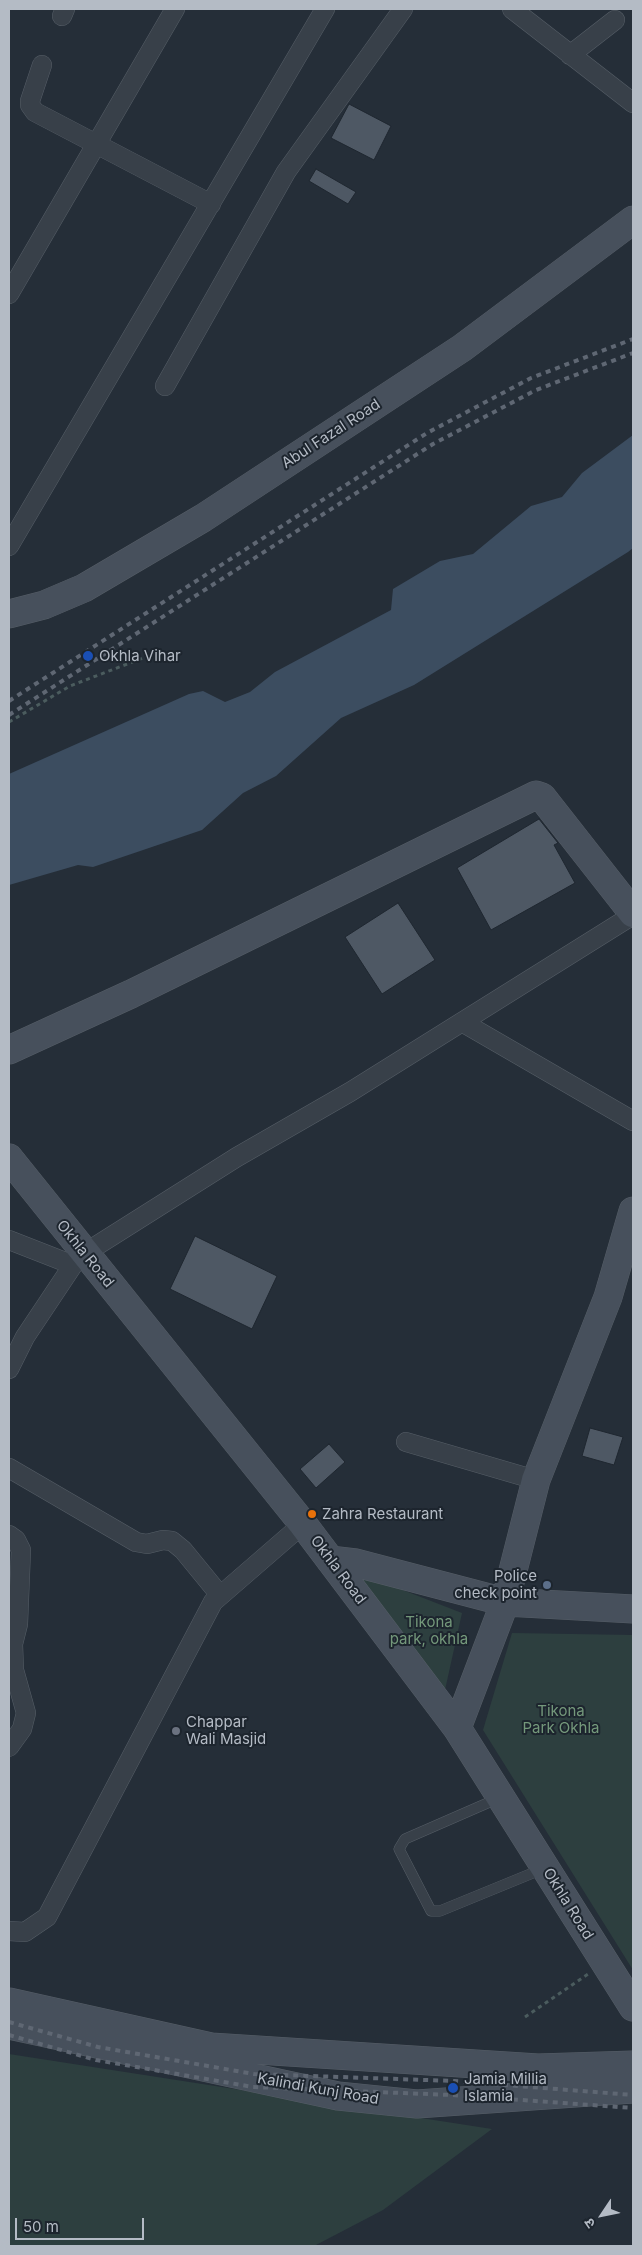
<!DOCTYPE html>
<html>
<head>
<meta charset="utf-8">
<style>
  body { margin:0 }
  #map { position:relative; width:642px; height:2255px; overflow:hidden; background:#252e38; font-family:Inter,"Noto Sans Devanagari",sans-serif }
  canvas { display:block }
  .frame { position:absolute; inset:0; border:10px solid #b4bbc5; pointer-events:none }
  .north { position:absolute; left:577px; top:2190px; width:50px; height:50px; -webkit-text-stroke:4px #1d252e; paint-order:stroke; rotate:236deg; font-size:14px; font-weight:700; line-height:20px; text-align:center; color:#b4bbc5 }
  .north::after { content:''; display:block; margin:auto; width:18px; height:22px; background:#b4bbc5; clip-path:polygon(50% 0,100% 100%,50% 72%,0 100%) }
  .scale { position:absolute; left:15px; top:2218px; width:129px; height:22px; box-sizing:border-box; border:2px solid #b4bbc5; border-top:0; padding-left:6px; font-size:15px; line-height:18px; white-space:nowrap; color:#b4bbc5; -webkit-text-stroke:4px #1d252e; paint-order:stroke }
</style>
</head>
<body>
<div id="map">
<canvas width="642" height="2255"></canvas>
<div class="frame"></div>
<div class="north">उ</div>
<div class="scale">50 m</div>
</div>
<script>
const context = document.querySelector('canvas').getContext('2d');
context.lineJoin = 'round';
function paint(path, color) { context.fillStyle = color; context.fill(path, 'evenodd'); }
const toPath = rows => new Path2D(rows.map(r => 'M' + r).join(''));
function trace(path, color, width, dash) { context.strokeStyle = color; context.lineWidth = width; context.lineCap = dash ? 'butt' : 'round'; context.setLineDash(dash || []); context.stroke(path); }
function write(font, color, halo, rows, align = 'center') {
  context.font = font + ' Inter,sans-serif'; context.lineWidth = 4; context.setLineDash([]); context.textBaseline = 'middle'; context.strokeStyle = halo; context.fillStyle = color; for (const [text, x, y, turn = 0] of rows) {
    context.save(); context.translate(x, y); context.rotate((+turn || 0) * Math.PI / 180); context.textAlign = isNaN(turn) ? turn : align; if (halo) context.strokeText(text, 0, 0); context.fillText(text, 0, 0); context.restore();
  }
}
const green = toPath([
  [364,1575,462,1613,445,1690,357,1592],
  [512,1633,633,1635,633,1970,483,1730],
  [9,2054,492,2129,383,2210,314,2246,9,2246]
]);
const water = toPath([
  [633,435,633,548,628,552,414,685,341,718,276,776,243,793,202,830,93,867,78,865,9,885,9,774,189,694,203,691,225,702,250,692,275,672,391,610,393,589,440,561,473,554,531,506,562,497,582,473]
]);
const building = toPath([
  [349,104,391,126,374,160,331,138,349,104],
  [316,169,356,192,348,204,309,181,316,169],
  [539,819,558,843,554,845,575,883,491,930,457,868,539,819],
  [398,903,435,960,382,994,345,937,398,903],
  [195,1236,277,1276,252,1329,170,1289,195,1236],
  [590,1428,623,1437,614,1465,582,1456,590,1428],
  [329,1444,345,1462,316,1488,300,1469,329,1444]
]);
const path = toPath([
  [9,722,70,686,148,656],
  [525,2017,588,1974]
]);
const lane = toPath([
  [499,1798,405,1839,399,1849,431,1911,440,1911,545,1868]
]);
const street = toPath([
  [512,9,633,103],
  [62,16,65,9],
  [570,55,615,20],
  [42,65,30,101,30,105,35,112,211,204],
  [9,294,175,9],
  [165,386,286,172,403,9],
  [9,546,325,9],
  [462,1022,633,1121],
  [9,1240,73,1265],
  [9,1369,25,1337,73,1265,85,1253,237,1157,350,1092,633,915],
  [406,1442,536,1480],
  [9,1468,136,1542,147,1544,163,1540,172,1541,183,1550,219,1594],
  [9,1535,16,1540,21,1550,18,1624,13,1644,14,1670,26,1713,22,1729,9,1747],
  [9,1931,25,1932,47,1917,213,1602,303,1524]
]);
const secondary = toPath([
  [9,614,44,605,84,588,203,518,462,348,633,220],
  [9,1050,131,994,536,795,542,797,633,913],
  [9,1158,303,1524,457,1728,633,2007],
  [330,1560,356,1563,505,1602,633,1609],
  [457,1728,505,1602,536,1480,608,1297,633,1211],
  [9,2002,211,2047,538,2068,633,2065],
  [9,2025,338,2096,417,2104,633,2089]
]);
const rail = toPath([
  [9,701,427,433,531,378,633,339],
  [9,715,433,444,536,390,633,353],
  [9,2022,98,2047,254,2074,454,2081,633,2095],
  [9,2035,96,2060,253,2087,452,2095,633,2108]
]);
const markers = [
  [88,656,6,"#1a4fb4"],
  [312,1514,5,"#e8710a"],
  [547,1585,5,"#5c6f8a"],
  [176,1731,5,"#6b7280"],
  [453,2088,6,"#1a4fb4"]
];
const streetNames = [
  ["Abul Fazal Road",331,434,-33],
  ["Okhla Road",85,1254,51],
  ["Okhla Road",338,1570,53],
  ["Okhla Road",568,1904,58],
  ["Kalindi Kunj Road",318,2089,10]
];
const poiNames = [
  ["Okhla Vihar",99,656],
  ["Zahra Restaurant",322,1514],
  ["Police",537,1576,"right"],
  ["check point",537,1593,"right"],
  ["Chappar",186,1722],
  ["Wali Masjid",186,1739],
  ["Jamia Millia",464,2079],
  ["Islamia",464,2096]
];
const parkNames = [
  ["Tikona",429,1622],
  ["park, okhla",429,1639],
  ["Tikona",561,1711],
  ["Park Okhla",561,1728]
];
paint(green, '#2d3f3f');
paint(water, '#3c4d60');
paint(building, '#4e5864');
trace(building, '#1f2730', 1);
trace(lane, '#565e67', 11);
trace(street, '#565e67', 20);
trace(secondary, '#565e67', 29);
trace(path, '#4b5c5e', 3, [4, 4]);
trace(lane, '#384049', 10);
trace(street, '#384049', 19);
trace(secondary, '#47505c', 28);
trace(rail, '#5f6773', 4, [5, 5]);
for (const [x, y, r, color] of markers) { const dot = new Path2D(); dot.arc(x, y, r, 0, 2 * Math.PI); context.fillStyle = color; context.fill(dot); trace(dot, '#1d252e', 2); }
write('15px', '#b4bbc5', '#1d252e', streetNames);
write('15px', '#b4bbc5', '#1d252e', poiNames, 'left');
write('15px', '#74987b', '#1d252e', parkNames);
</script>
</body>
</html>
